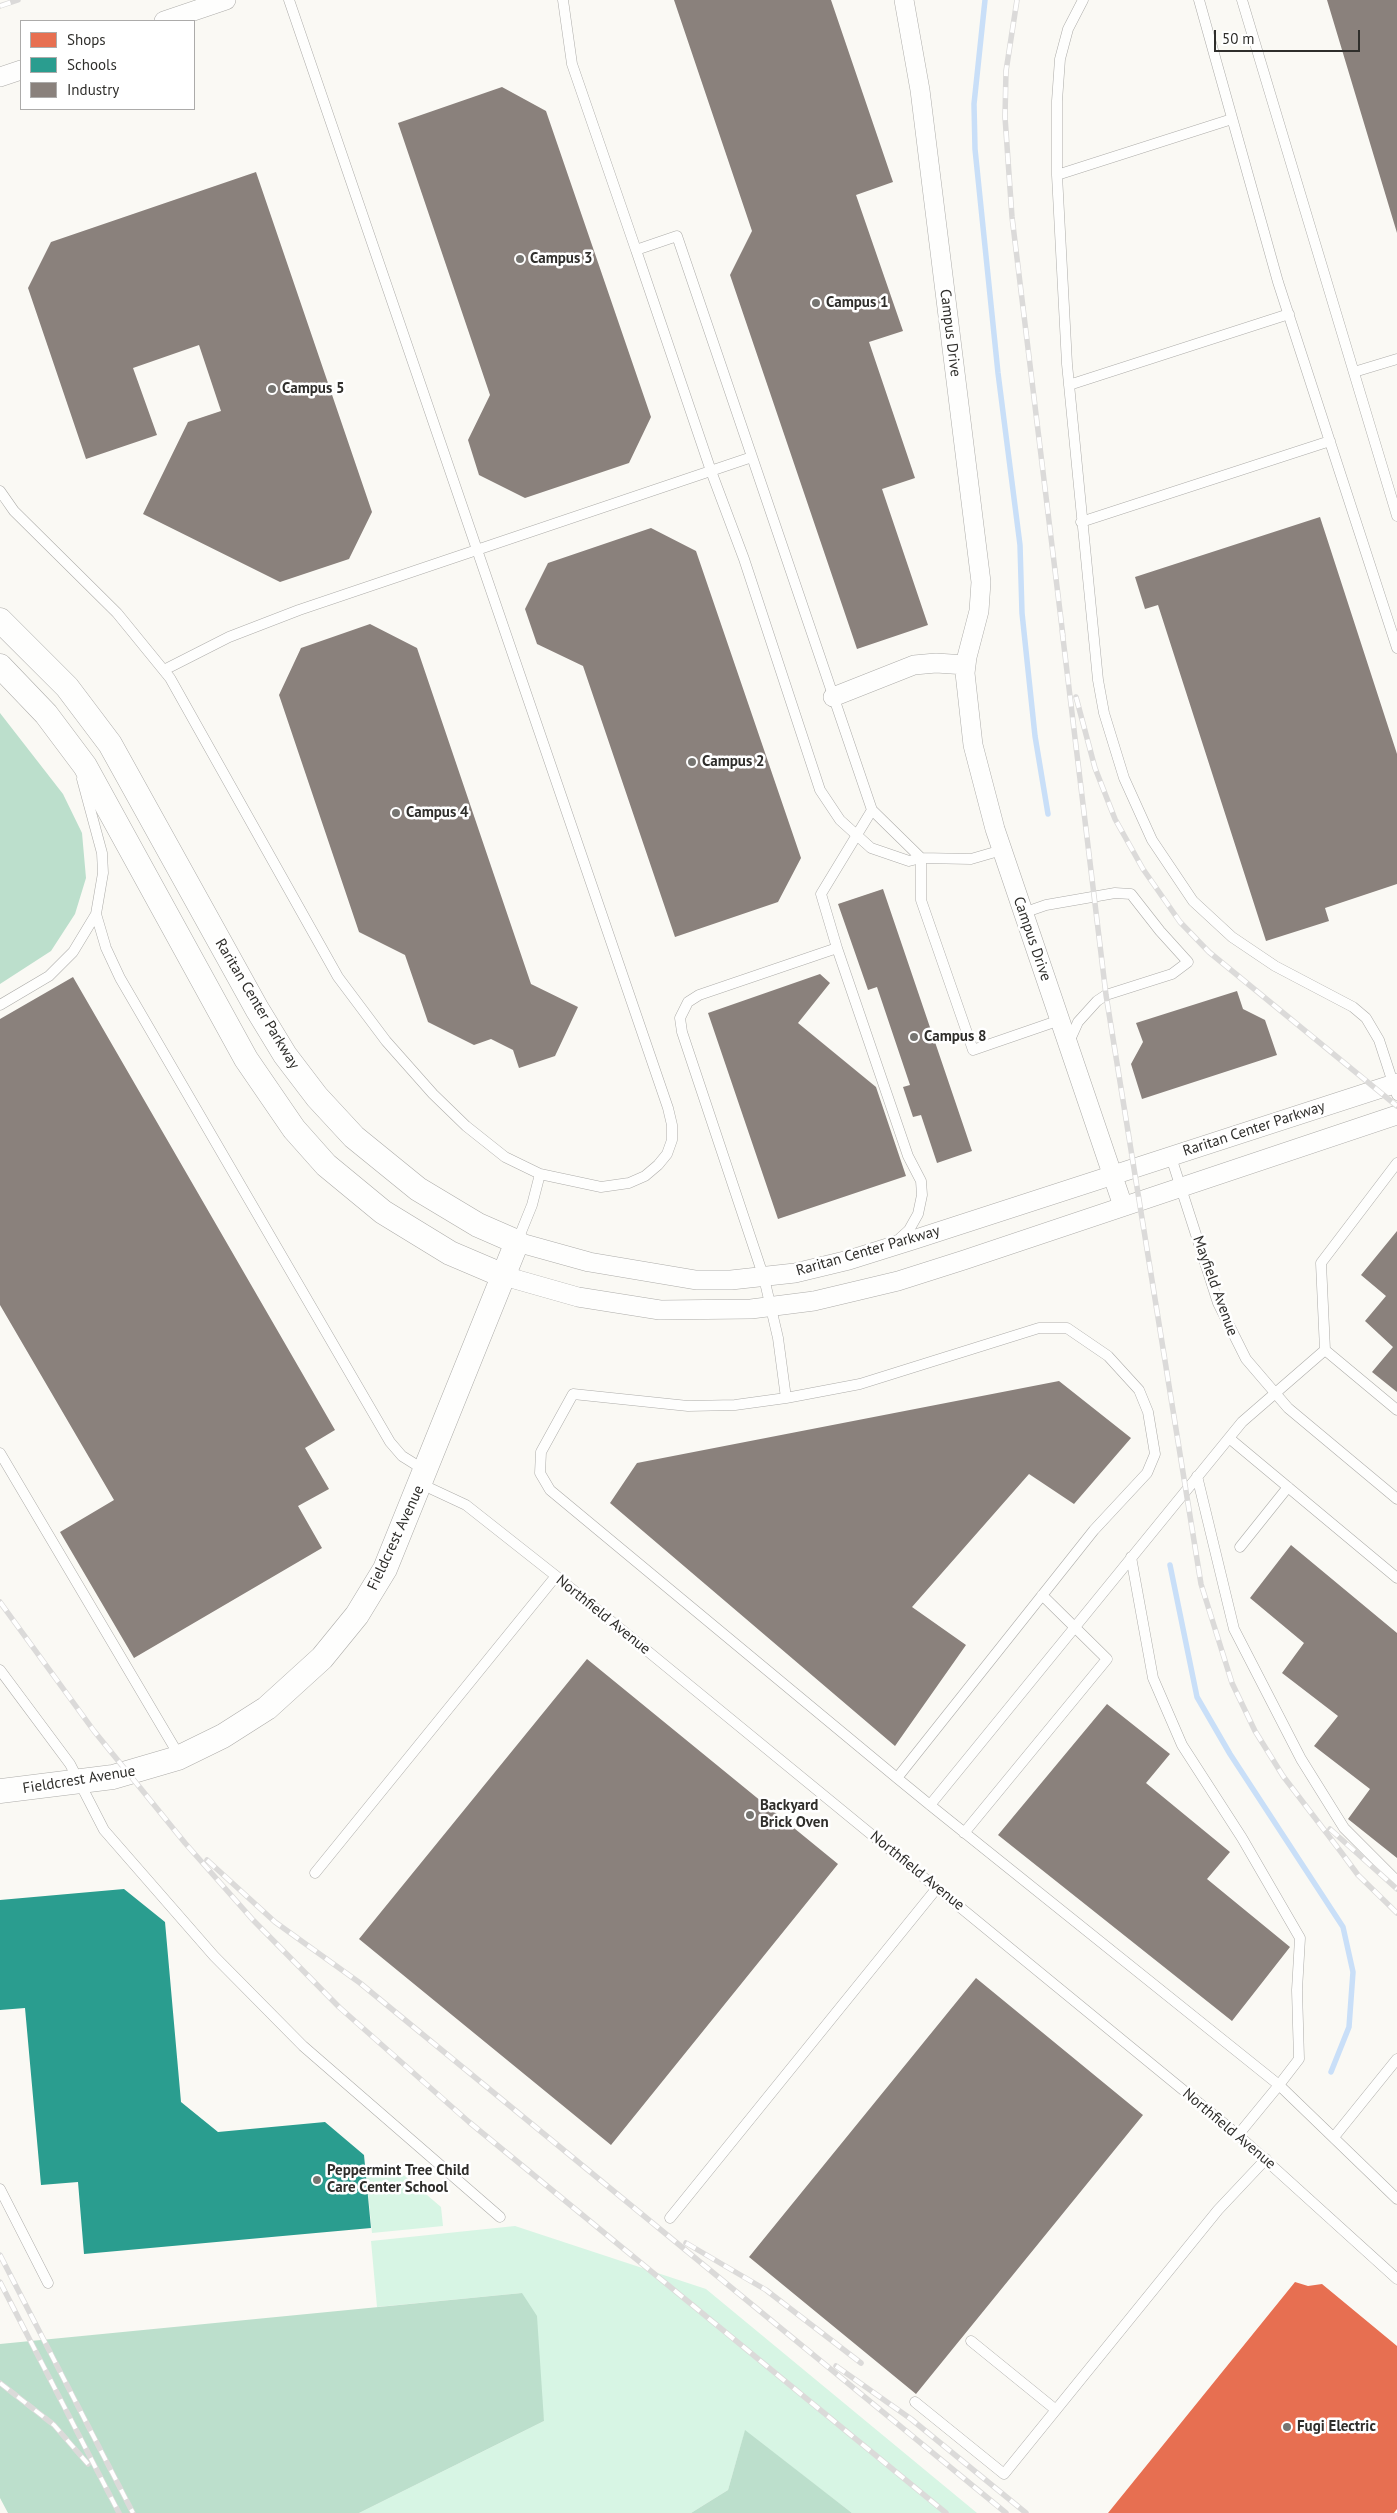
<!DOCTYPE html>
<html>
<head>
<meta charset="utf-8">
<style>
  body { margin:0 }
  #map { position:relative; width:1397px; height:2513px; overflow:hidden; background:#faf9f4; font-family:"PT Sans",sans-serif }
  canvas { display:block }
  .legend { position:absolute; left:20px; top:20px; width:175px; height:90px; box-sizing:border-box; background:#fff; border:1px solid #acabaa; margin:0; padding:6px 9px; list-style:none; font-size:15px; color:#2f2e2b }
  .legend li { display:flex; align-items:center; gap:10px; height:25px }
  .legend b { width:25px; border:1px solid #acabaa }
  .scale { position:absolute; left:1214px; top:30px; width:146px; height:22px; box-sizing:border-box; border:2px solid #2f2e2b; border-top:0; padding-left:6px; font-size:15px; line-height:18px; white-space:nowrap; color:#2f2e2b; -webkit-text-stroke:4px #fff; paint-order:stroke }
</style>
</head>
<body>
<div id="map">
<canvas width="1397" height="2513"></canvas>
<ul class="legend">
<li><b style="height:14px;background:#e76f51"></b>Shops</li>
<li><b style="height:14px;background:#2a9d8f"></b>Schools</li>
<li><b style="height:14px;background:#8a817c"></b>Industry</li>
</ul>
<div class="scale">50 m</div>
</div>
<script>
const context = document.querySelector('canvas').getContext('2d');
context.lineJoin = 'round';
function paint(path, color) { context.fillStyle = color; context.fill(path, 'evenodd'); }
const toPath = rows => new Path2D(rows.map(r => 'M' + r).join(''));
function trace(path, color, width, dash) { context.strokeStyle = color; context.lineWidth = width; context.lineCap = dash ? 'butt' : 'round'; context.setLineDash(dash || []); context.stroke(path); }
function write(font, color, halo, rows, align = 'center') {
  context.font = font + ' "PT Sans",sans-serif'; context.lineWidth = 5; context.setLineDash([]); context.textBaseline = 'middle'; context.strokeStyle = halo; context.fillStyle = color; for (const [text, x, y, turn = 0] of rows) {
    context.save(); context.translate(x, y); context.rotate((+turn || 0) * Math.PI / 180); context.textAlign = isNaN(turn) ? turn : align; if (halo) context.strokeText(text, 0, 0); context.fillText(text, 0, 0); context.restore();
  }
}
const green = toPath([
  [399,2171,441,2207,443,2226,372,2233,366,2174],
  [515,2226,706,2289,977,2513,852,2513,745,2431,728,2490,691,2513,359,2513,544,2421,522,2293,377,2307,371,2241]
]);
const forest = toPath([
  [0,713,63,794,82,833,86,878,75,914,51,951,0,984],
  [522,2293,537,2316,544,2421,359,2513,8,2513,0,2498,0,2344],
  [745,2430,852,2513,691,2513,728,2490]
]);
const shops = toPath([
  [1295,2282,1308,2286,1322,2284,1397,2346,1397,2509,1394,2513,1108,2513]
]);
const schools = toPath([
  [124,1889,165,1922,181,2102,218,2132,325,2122,364,2155,371,2228,84,2254,78,2182,41,2185,25,2008,0,2010,0,1900]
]);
const industry = toPath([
  [674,0,831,0,893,182,856,195,903,331,869,342,915,478,882,489,928,625,857,649,730,275,752,231],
  [1327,0,1397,0,1397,233],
  [502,87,546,111,651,417,629,463,525,498,479,475,468,440,490,395,398,123],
  [256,172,372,512,349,559,280,582,143,514,188,422,221,411,199,345,133,368,157,435,86,459,28,288,51,242],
  [1320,517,1397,754,1397,884,1325,908,1329,921,1266,941,1158,605,1145,609,1135,577],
  [651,528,696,551,801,858,778,902,675,937,583,666,537,644,525,609,548,563],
  [370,624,417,648,531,984,578,1007,555,1056,519,1068,513,1050,491,1039,474,1045,428,1022,405,955,359,932,279,695,301,648],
  [883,889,972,1151,937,1163,921,1115,913,1117,903,1087,910,1085,877,987,868,990,838,904],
  [820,974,830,983,798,1023,876,1087,906,1176,778,1219,708,1013],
  [73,977,335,1430,305,1448,329,1489,298,1506,322,1548,134,1658,60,1532,114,1500,0,1305,0,1019],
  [1237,991,1243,1009,1265,1020,1277,1055,1142,1099,1131,1064,1143,1042,1136,1023],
  [1397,1231,1397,1392,1372,1372,1393,1347,1365,1321,1386,1296,1361,1275],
  [1059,1381,1131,1438,1074,1504,1029,1474,912,1607,966,1645,895,1746,610,1503,637,1463],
  [1291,1545,1397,1633,1397,1858,1348,1819,1370,1789,1314,1746,1338,1716,1282,1673,1304,1643,1250,1598],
  [587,1659,838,1864,611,2145,359,1939],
  [1107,1704,1170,1754,1146,1783,1230,1852,1207,1879,1290,1947,1232,2021,998,1835],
  [976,1978,1143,2115,916,2394,749,2257]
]);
const stream = toPath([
  [985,0,974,104,975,149,998,373,1020,545,1022,613,1035,736,1048,814],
  [1170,1565,1197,1697,1230,1754,1343,1927,1353,1972,1349,2027,1331,2072]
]);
const service = toPath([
  [563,0,572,64,636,250,677,236,872,810,921,858,909,861,871,848,840,820,820,790,744,559,711,471,636,250],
  [1083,0,1068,29,1060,59,1057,101,1057,175,1067,364,1098,680,1104,713,1124,778,1152,840,1193,901,1232,937,1275,966,1353,1007,1366,1018,1379,1040,1397,1095],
  [1199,0,1278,282,1397,648],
  [1242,0,1397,516],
  [1057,175,1232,119],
  [1354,372,1397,359],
  [1069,385,1289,314],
  [0,491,14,511,117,613,170,678,338,977,386,1041,433,1094,466,1126,505,1157,540,1174,601,1187,629,1183,645,1176,658,1165,667,1154,672,1140,672,1125,668,1108,289,0],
  [1081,522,1330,441],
  [164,670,229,637,299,610,752,457],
  [1002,850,971,859,921,858,921,900,973,1050,1060,1020],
  [1023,913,1046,905,1115,893,1131,894,1160,931,1188,962,1172,974,1106,995,1097,1001,1078,1022,1069,1042],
  [96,914,106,948,120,978,390,1442,402,1456,426,1471],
  [837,948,908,1156,921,1181,922,1195,918,1214,909,1230,897,1241],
  [0,1005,49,976,73,952,96,914,103,873,102,853,82,779],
  [1171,1157,1218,1303,1246,1359,1288,1408,1397,1499],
  [1397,1163,1321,1263,1325,1350,1397,1410],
  [517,1242,532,1205,540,1174],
  [786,1398,778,1338,764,1278,682,1032,680,1018,688,1002,699,995,837,948,821,894,872,810],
  [1229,1438,1397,1578],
  [0,1453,180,1757],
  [1197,1476,1234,1629,1301,1759,1344,1828,1397,1881],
  [421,1484,466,1505,556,1576,1238,2135,1397,2279],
  [1240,1547,1288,1487],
  [0,1670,70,1764,104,1830,214,1956,303,2046,500,2217],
  [897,1778,1094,1530,1147,1473,1155,1454,1148,1412,1139,1390,1108,1356,1067,1328,1039,1328,860,1384,786,1398,735,1405,688,1406,573,1394,541,1452,540,1473,550,1490,897,1778,930,1805,1279,2085,1299,2059,1297,1990,1300,1938,1242,1838,1182,1745,1153,1678,1131,1557],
  [930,1805,1242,1422,1325,1350],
  [964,1833,1107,1659,1042,1595],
  [315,1873,556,1576],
  [1238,2135,1279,2085,1397,2199],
  [1334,2137,1397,2059],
  [0,2189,48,2283],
  [670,2218,937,1888],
  [971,2341,1056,2410],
  [915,2402,1004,2474,1218,2210,1266,2159]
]);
const minor = toPath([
  [904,0,920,90,981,582,979,611,967,657,965,673,973,745,995,829,1123,1206],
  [164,21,226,0],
  [0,77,21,70],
  [833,697,914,665,936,663,966,665],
  [517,1242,589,1262,696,1280,731,1280,795,1273,849,1260,916,1239,1397,1083],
  [504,1276,578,1297,660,1310,751,1309,814,1301,898,1281,964,1260,1397,1115]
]);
const tertiary = toPath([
  [0,620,67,687,110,744,257,1009,285,1055,317,1097,354,1137,418,1189,478,1225,517,1242,385,1569,357,1615,322,1658,267,1708,223,1736,178,1758,113,1777,0,1791],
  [0,666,46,714,85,766,246,1059,294,1129,326,1165,383,1212,450,1253,504,1276]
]);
const rail = toPath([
  [1017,0,1006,71,1005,117,1012,217,1063,636],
  [0,6,18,0],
  [1062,630,1106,995,1201,1584,1232,1683,1255,1731,1283,1776,1341,1852,1358,1875,1397,1913],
  [1076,697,1095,768,1115,819,1143,869,1180,922,1209,952,1397,1106],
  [0,1602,94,1731,185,1843,253,1920,339,2007,469,2122,946,2513],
  [1330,1829,1397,1889],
  [207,1860,275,1922,360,1983,1006,2513],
  [686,2243,766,2290,861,2363],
  [0,2255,133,2513],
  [0,2282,119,2513],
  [836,2366,911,2419,1026,2513],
  [0,2383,54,2425,88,2464]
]);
const markers = [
  [520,259,5,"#767571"],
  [816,303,5,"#767571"],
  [272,389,5,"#767571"],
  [692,762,5,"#767571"],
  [396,813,5,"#767571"],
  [914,1037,5,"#767571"],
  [750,1815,5,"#767571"],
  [317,2180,5,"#767571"],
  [1287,2427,5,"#767571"]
];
const poiNames = [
  ["Campus 3",530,259],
  ["Campus 1",826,303],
  ["Campus 5",282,389],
  ["Campus 2",702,762],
  ["Campus 4",406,813],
  ["Campus 8",924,1037],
  ["Backyard",760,1806],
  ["Brick Oven",760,1823],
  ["Peppermint Tree Child",327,2171],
  ["Care Center School",327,2188],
  ["Fugi Electric",1297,2427]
];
const streetNames = [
  ["Campus Drive",950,333,83],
  ["Campus Drive",1032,939,71],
  ["Raritan Center Parkway",257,1004,59],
  ["Raritan Center Parkway",1254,1129,-18],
  ["Raritan Center Parkway",868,1251,-16],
  ["Mayfield Avenue",1215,1286,70],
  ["Fieldcrest Avenue",396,1538,-65],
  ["Northfield Avenue",603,1615,39],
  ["Fieldcrest Avenue",79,1780,-9],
  ["Northfield Avenue",917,1871,39],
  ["Northfield Avenue",1229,2129,40]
];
paint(green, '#d7f5e4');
paint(forest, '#bcdfcc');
paint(shops, '#e76f51');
paint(schools, '#2a9d8f');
paint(industry, '#8a817c');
trace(stream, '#c9dff8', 5.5);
trace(service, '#adaca9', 11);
trace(minor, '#adaca9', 20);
trace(tertiary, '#adaca9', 25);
trace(service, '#fefefd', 10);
trace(minor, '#fefefd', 19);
trace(tertiary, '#fefefd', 24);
trace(rail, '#dbdad9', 5.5);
trace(rail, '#fff', 4, [11]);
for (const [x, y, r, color] of markers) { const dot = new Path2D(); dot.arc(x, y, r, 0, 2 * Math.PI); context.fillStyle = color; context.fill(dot); trace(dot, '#fff', 2); }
write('bold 15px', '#2f2e2b', '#fff', poiNames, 'left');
write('15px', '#2f2e2b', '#fff', streetNames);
</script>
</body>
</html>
